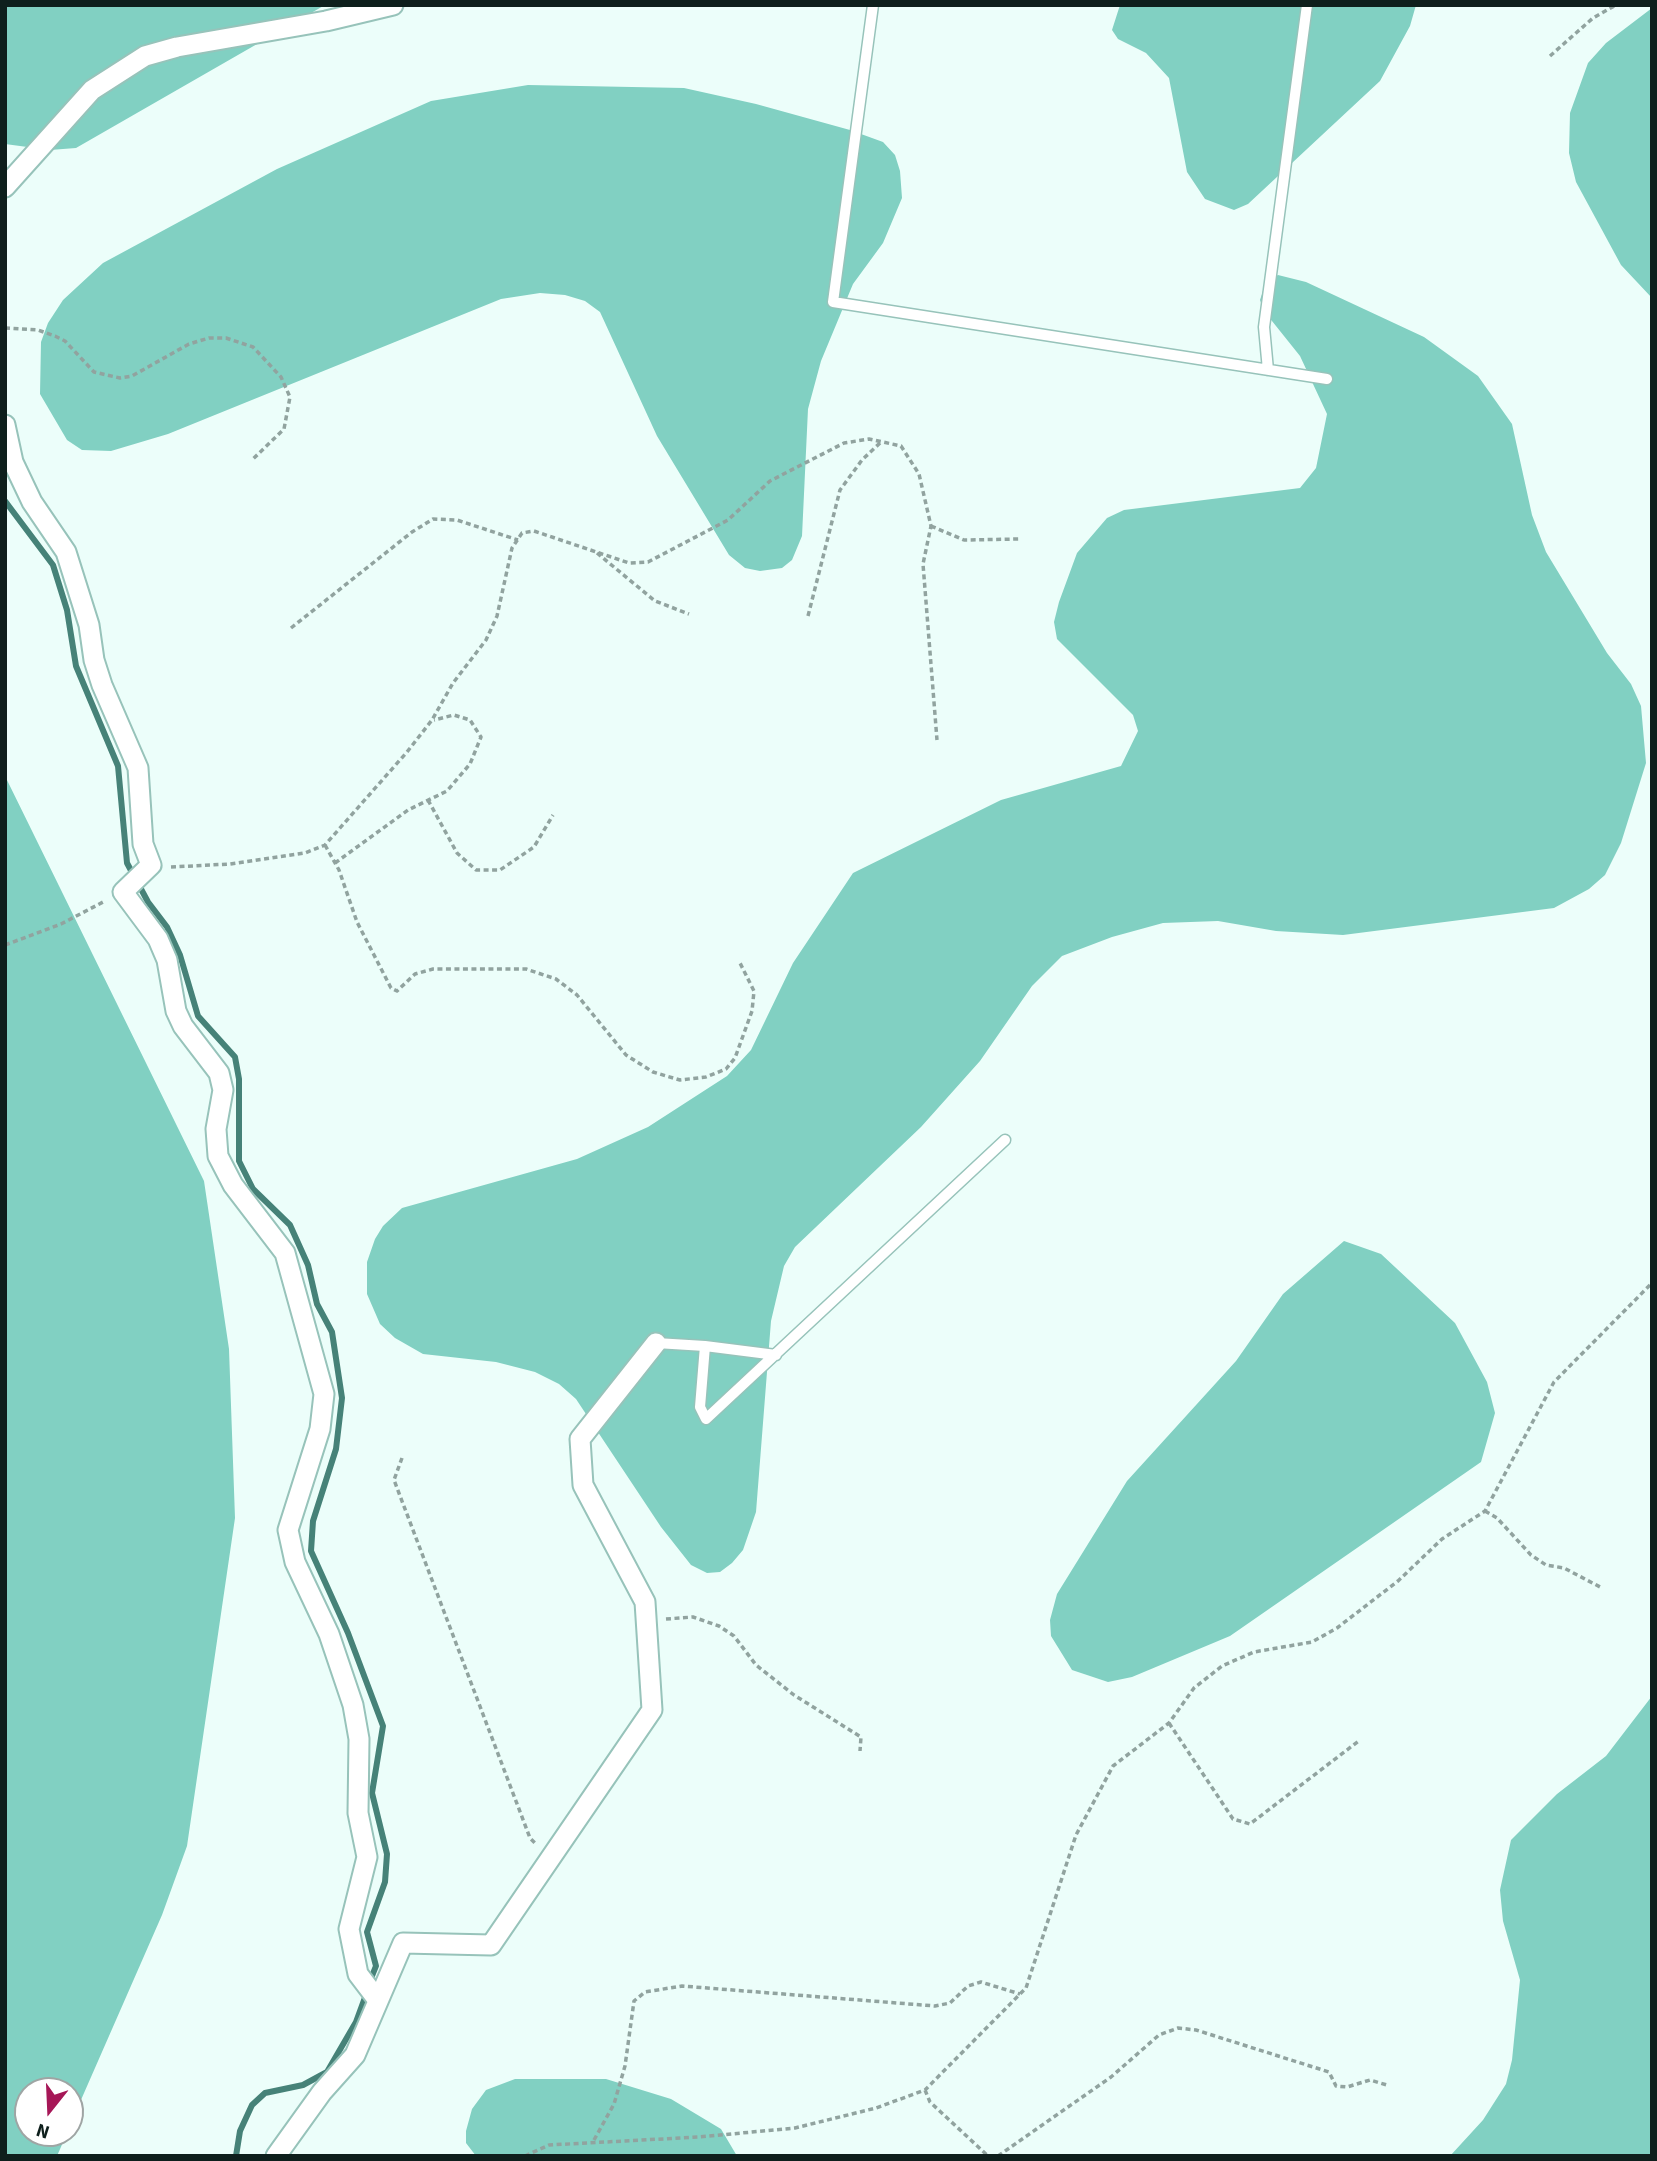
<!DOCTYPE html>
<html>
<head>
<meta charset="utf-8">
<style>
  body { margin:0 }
  #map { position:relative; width:1657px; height:2161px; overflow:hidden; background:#ecfefa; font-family:"Source Sans 3",sans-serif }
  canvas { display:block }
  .frame { position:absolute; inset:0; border:7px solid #0e1f1c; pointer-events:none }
  .north { position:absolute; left:14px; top:2077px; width:70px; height:70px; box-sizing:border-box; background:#fff; border:2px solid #9fa5a4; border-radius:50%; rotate:198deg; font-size:19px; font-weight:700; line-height:28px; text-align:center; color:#0e1f1c }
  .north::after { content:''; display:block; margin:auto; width:24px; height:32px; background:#a61757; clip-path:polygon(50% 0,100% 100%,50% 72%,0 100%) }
</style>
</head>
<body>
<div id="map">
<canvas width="1657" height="2161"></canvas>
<div class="frame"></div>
<div class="north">N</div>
</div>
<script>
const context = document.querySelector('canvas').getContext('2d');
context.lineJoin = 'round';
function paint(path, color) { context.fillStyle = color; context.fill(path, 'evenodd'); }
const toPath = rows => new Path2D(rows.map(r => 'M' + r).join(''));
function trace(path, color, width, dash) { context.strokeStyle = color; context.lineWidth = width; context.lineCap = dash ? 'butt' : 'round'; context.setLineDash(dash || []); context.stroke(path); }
const forest = toPath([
  [5,5,325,5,76,148,50,150,5,144],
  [1120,5,1416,5,1410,26,1380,81,1248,204,1234,210,1205,199,1187,172,1169,78,1146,53,1118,39,1112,30],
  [1652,8,1652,298,1621,265,1576,182,1569,153,1570,113,1588,63,1606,43],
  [528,85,684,88,756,104,850,130,883,142,895,155,900,171,902,198,883,243,853,284,821,361,808,409,802,536,792,560,782,568,760,571,745,568,729,555,657,436,600,312,585,301,565,295,540,293,501,299,168,434,111,451,82,450,67,440,40,394,41,342,48,323,63,300,103,263,277,169,431,101],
  [1278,275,1306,282,1424,337,1478,376,1512,424,1532,515,1546,552,1607,653,1631,684,1641,706,1646,763,1621,843,1605,875,1589,889,1554,908,1343,935,1276,931,1218,921,1163,923,1112,937,1062,956,1032,986,980,1061,921,1127,795,1247,784,1266,771,1321,756,1512,743,1550,732,1563,720,1572,707,1573,691,1565,661,1527,576,1399,559,1384,535,1372,496,1362,423,1354,395,1338,380,1324,367,1294,367,1262,375,1239,383,1226,402,1208,577,1159,648,1127,727,1076,751,1050,793,963,853,873,1001,800,1121,766,1138,731,1133,715,1057,639,1054,622,1059,602,1077,553,1107,518,1124,510,1300,488,1316,468,1327,414,1300,356,1264,311,1260,300,1266,282],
  [5,776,204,1181,229,1349,235,1518,187,1846,162,1915,70,2125,70,2091,28,2091,28,2133,67,2133,57,2156,5,2156],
  [1344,1241,1381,1254,1455,1323,1487,1382,1495,1413,1481,1462,1230,1636,1132,1677,1108,1682,1072,1670,1051,1636,1050,1620,1057,1594,1127,1481,1236,1361,1283,1294],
  [1652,1696,1652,2156,1450,2156,1483,2120,1506,2084,1512,2060,1520,1980,1503,1921,1500,1890,1511,1840,1557,1794,1606,1756],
  [515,2079,606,2079,671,2099,721,2129,737,2156,476,2156,466,2143,466,2131,472,2109,486,2090]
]);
const stream = toPath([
  [5,501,53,565,67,610,76,666,118,766,127,863,148,902,167,927,180,955,198,1016,235,1057,239,1079,239,1161,253,1189,290,1225,308,1265,317,1304,332,1332,342,1398,336,1449,313,1521,311,1551,348,1633,383,1726,372,1793,387,1854,385,1882,367,1932,376,1966,370,1981],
  [236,2156,240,2131,252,2105,265,2093,303,2085,327,2072,356,2022,367,1992]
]);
const path = toPath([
  [1550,56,1593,18,1616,5],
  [5,328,38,330,55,336,65,341,94,372,120,378,132,376,189,344,209,338,226,338,253,347,281,377,290,397,284,429,252,460],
  [931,526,964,540,1019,539],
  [597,553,655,601,689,614],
  [808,616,840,490,862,460,881,442],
  [291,628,412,532,433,519,457,520,518,540],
  [428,800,457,853,476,870,500,870,534,847,553,815],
  [325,845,339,870,357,922,391,988,397,991,415,974,433,969,526,969,556,979,577,995,626,1055,653,1072,680,1080,706,1077,726,1069,735,1058,752,1011,754,991,740,963],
  [335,863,408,810,447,791,470,764,481,737,470,720,454,715,434,720],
  [171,867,230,864,305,853,325,845,407,752,432,720,453,683,486,640,497,616,512,548,522,533,534,531,629,563,648,562,728,520,770,481,844,443,869,439,901,446,919,474,931,526,923,564,937,740],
  [5,945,61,924,105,901],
  [402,1458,394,1480,530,1838,537,1845],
  [1485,1511,1497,1518,1531,1555,1546,1565,1564,1568,1602,1588],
  [666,1619,693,1617,719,1626,734,1636,756,1665,794,1695,861,1737,860,1751],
  [1169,1723,1233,1819,1250,1824,1360,1740],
  [925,2090,930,2102,988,2156],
  [594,2140,614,2104,625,2066,634,2001,645,1992,682,1986,935,2006,950,2003,968,1986,981,1982,1020,1994],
  [525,2156,549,2145,699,2137,795,2128,876,2108,925,2090,1026,1988,1076,1835,1113,1766,1169,1723,1194,1688,1222,1666,1254,1652,1312,1642,1337,1628,1398,1581,1442,1539,1485,1511,1554,1382,1652,1283],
  [998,2156,1111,2077,1159,2035,1178,2028,1196,2030,1329,2072,1336,2086,1347,2087,1370,2080,1387,2085]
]);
const lane = toPath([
  [873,5,833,302,1327,379],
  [1268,370,1264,327,1307,5],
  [656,1343,705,1346,700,1407,706,1419,1005,1140],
  [705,1346,776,1355]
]);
const street = toPath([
  [5,187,92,90,145,56,177,47,326,21,393,5],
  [5,425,13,462,32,502,66,552,89,625,94,660,102,685,138,768,143,844,151,865,123,892,158,939,167,960,176,1011,183,1026,219,1073,223,1090,216,1129,218,1156,233,1185,285,1253,324,1394,320,1429,288,1530,295,1562,329,1634,353,1705,359,1739,358,1813,367,1857,349,1929,358,1974,377,1999],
  [276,2156,322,2092,355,2055,403,1943,491,1945,652,1710,645,1602,583,1485,580,1439,656,1343]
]);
paint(forest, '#81d0c2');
trace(stream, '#468278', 6);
trace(lane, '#97c3ba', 13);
trace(street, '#97c3ba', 23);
trace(path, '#91a39f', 3.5, [5, 3.5]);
trace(lane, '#fff', 10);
trace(street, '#fff', 19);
</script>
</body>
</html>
